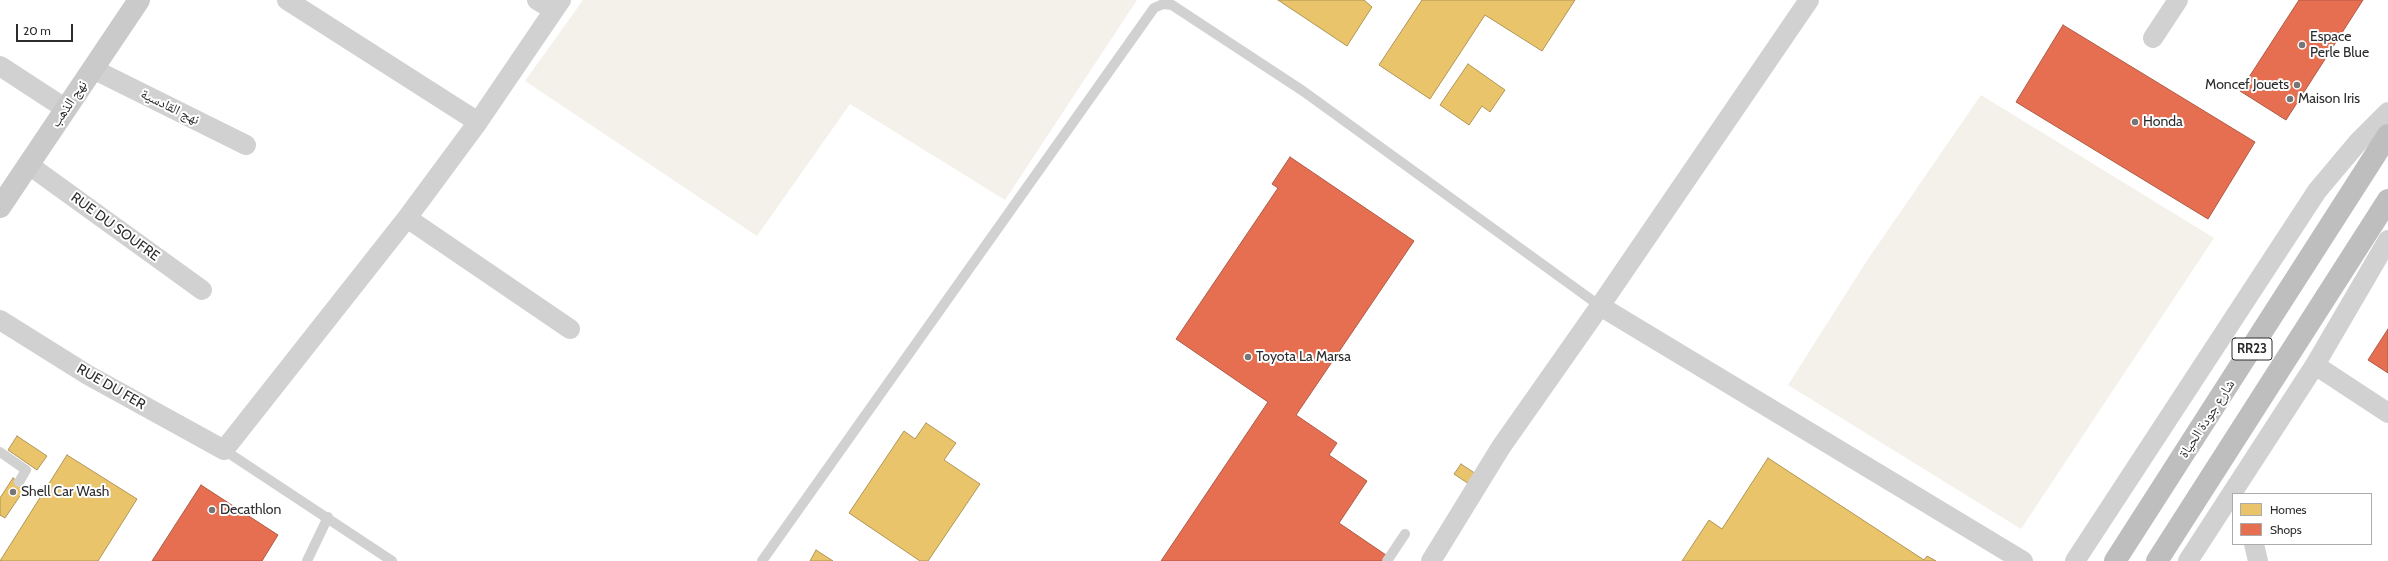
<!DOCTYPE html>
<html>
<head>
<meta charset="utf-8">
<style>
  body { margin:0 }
  #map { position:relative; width:2388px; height:561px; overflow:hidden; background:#fff; font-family:Cabin,sans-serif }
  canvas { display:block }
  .legend { position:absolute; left:2232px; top:493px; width:140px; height:52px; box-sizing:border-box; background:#fff; border:1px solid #ababab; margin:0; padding:5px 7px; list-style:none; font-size:12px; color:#2c2c2c }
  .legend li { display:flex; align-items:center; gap:8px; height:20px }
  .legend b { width:20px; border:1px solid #ababab }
  .scale { position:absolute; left:16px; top:24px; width:57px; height:18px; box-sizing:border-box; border:2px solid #2c2c2c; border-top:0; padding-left:5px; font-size:12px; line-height:14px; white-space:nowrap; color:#2c2c2c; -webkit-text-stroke:3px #fff; paint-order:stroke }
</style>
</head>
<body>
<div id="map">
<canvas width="2388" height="561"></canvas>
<ul class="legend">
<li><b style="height:11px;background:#e9c46a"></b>Homes</li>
<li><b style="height:11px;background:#e76f51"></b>Shops</li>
</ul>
<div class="scale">20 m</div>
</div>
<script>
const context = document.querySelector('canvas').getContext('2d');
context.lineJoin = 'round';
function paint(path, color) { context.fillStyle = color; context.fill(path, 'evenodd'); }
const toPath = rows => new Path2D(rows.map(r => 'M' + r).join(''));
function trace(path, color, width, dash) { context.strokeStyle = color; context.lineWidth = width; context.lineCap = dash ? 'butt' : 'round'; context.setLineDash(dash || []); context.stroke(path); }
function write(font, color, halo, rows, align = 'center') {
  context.font = font + ' Cabin,"Noto Naskh Arabic",sans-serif'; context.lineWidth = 4; context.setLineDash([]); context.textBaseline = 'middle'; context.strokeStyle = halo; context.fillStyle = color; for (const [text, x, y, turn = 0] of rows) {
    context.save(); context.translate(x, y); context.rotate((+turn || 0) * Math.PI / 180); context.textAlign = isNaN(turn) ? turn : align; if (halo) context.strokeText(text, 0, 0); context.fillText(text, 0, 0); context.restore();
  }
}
const green = toPath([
  [583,0,1137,0,1005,200,850,104,757,236,525,81],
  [1981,95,2214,238,2021,529,1788,385,1868,259]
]);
const homes = toPath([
  [1278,0,1364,0,1372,7,1347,46,1278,0],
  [1422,0,1575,0,1542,51,1485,15,1430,99,1379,65,1422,0],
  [1468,64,1505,90,1490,112,1482,106,1469,125,1440,105,1468,64],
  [926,423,956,443,944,460,980,484,928,561,920,561,849,513,904,431,915,439,926,423],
  [17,436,47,456,37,470,8,450,17,436],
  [67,455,137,499,98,561,0,561,67,455],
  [1768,458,1924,560,1927,556,1936,561,1682,561,1709,520,1722,529,1768,458],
  [1461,464,1476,474,1469,484,1454,474,1461,464],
  [13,478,26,487,5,518,0,515,0,498,13,478],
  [816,550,833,561,810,561,816,550]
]);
const shops = toPath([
  [2299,0,2363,0,2286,120,2240,91,2299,0],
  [2063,25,2255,142,2208,219,2016,102,2063,25],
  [1290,157,1414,241,1296,415,1337,443,1329,455,1367,481,1339,523,1386,555,1382,561,1161,561,1268,402,1176,339,1278,188,1272,184,1290,157],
  [2388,329,2388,373,2368,360,2388,329],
  [201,485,278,535,262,561,152,561,201,485]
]);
const lane = toPath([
  [224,450,392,561],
  [0,452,26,470,19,482],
  [307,561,328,517],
  [762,561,1154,8,1163,4,1172,5,1303,91,1600,306],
  [1387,561,1405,534]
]);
const street = toPath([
  [287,0,478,122],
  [537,0,553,10],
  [2153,38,2178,0],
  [0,66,66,109],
  [93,69,246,145],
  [29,165,202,290],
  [407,218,570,329],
  [1600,306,2023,561],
  [0,320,88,375,224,450,407,218,478,122,561,0],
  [2315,365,2388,413],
  [2254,544,2258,561],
  [1431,561,1501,447,1600,306,1809,0],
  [2075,561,2317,191,2359,141,2388,112],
  [2188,561,2315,365,2388,240]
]);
const secondary = toPath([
  [0,207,139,0]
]);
const highway = toPath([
  [2115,561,2388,135],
  [2157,561,2388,200]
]);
const markers = [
  [2302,45,4,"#767676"],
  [2297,85,4,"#767676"],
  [2290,99,4,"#767676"],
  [2135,122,4,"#767676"],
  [1248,357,4,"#767676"],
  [13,492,4,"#767676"],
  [212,510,4,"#767676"]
];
const shields = [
  [2252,349,40]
];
const shieldNames = [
  ["RR23",2252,349]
];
const poiNames = [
  ["Espace",2310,37],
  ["Perle Blue",2310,53],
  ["Moncef Jouets",2289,85,"right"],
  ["Maison Iris",2298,99],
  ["Honda",2143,122],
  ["Toyota La Marsa",1256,357],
  ["Shell Car Wash",21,492],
  ["Decathlon",220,510]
];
const streetNames = [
  ["نهج الذهب",69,104,-56],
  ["نهج القادسية",170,107,26],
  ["RUE DU SOUFRE",115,227,36],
  ["RUE DU FER",111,387,30],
  ["شارع جودة الحياة",2207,419,-57]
];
paint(green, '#f4f1ea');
paint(homes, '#e9c46a');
trace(homes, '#b09657', 1);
paint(shops, '#e76f51');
trace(shops, '#af5b46', 1);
trace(lane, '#d1d1d1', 10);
trace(street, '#d1d1d1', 20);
trace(secondary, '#cacaca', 22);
trace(highway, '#bebebe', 22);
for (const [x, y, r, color] of markers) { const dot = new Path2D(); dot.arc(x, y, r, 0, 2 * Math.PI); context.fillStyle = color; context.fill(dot); trace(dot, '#fff', 1.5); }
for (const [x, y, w] of shields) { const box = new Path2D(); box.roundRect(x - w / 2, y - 11, w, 22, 3); context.fillStyle = '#fff'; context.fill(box); trace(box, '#2c2c2c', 1); }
write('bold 13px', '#2c2c2c', null, shieldNames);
write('14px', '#2c2c2c', '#fff', poiNames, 'left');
write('14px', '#2c2c2c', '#fff', streetNames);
</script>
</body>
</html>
